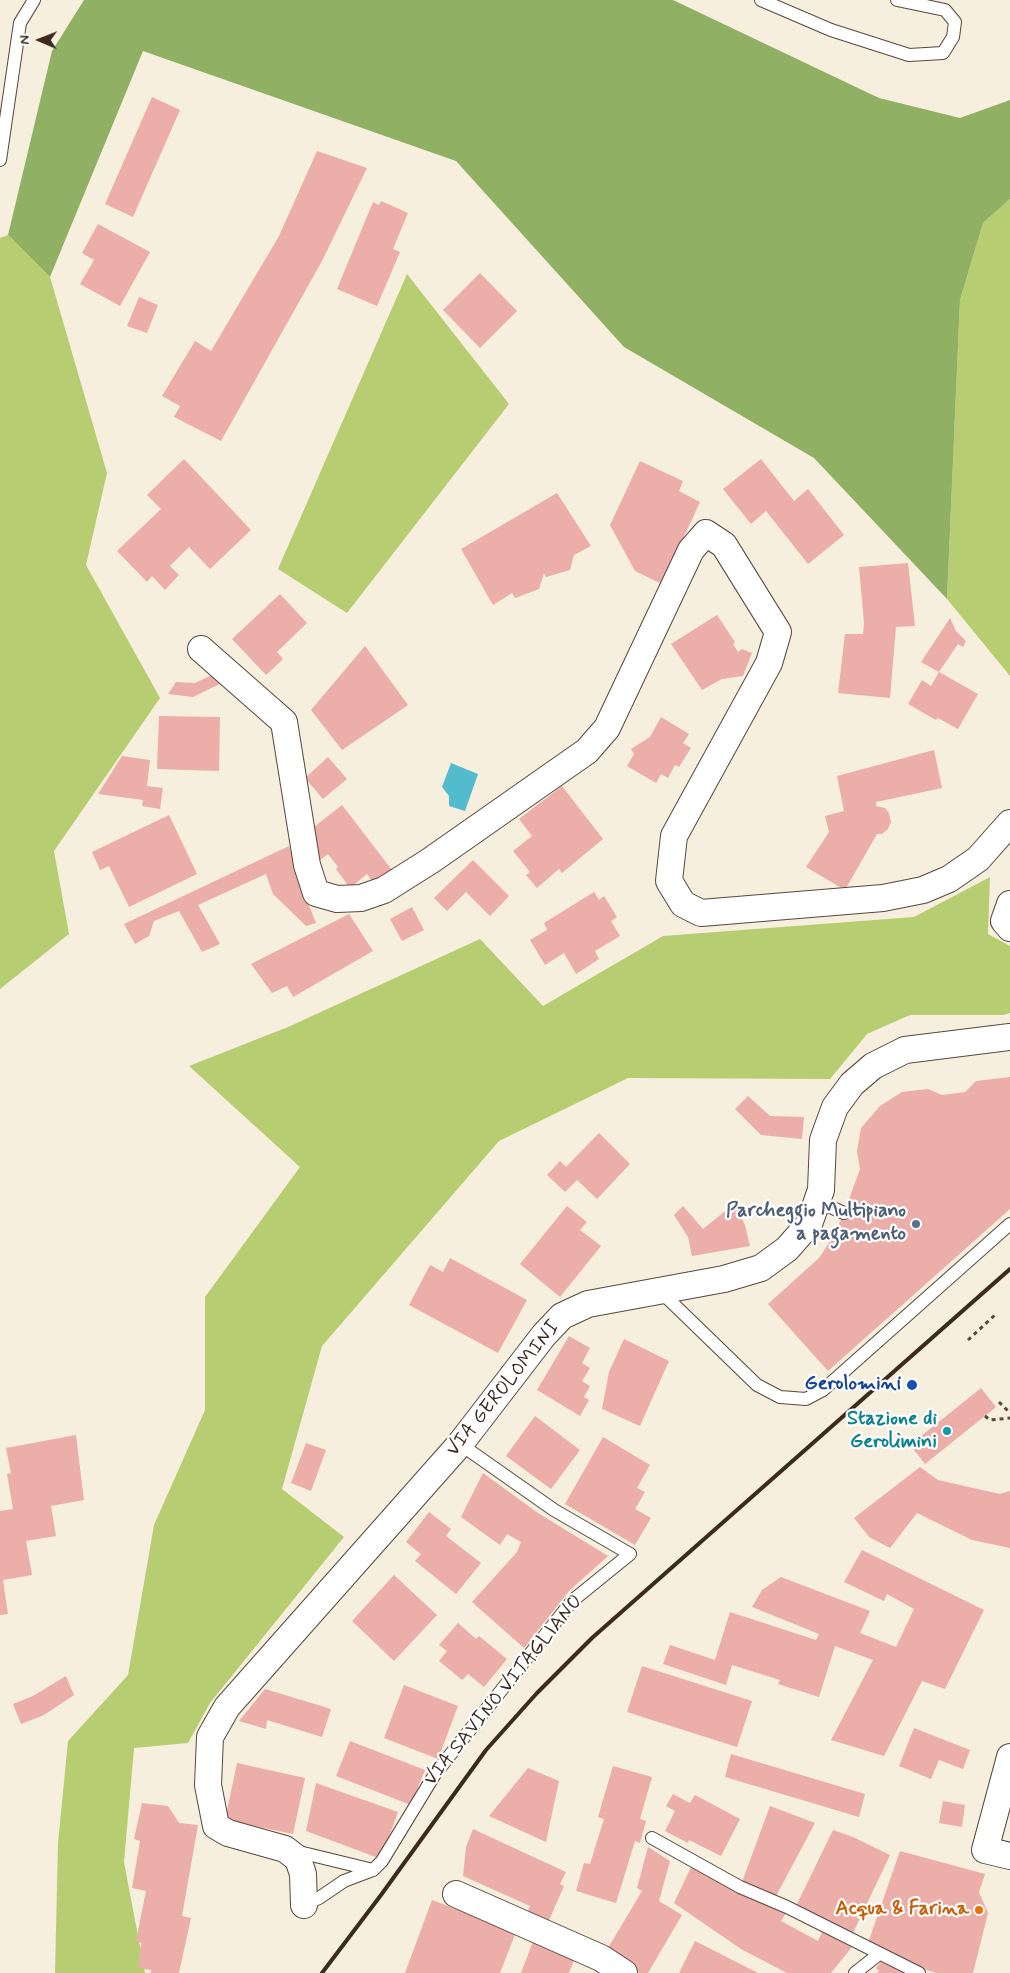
<!DOCTYPE html>
<html>
<head>
<meta charset="utf-8">
<style>
  body { margin:0 }
  #map { position:relative; width:1010px; height:1973px; overflow:hidden; background:#f6efdd; font-family:Mynerve,sans-serif }
  canvas { display:block }
  .north { position:absolute; left:15px; top:15px; width:50px; height:50px; -webkit-text-stroke:4px #fff; paint-order:stroke; rotate:271deg; font-size:14px; font-weight:700; line-height:20px; text-align:center; color:#3b2a1e }
  .north::after { content:''; display:block; margin:auto; width:18px; height:22px; background:#3b2a1e; clip-path:polygon(50% 0,100% 100%,50% 72%,0 100%) }
</style>
</head>
<body>
<div id="map">
<canvas width="1010" height="1973"></canvas>
<div class="north">N</div>
</div>
<script>
const context = document.querySelector('canvas').getContext('2d');
context.lineJoin = 'round';
function paint(path, color) { context.fillStyle = color; context.fill(path, 'evenodd'); }
const toPath = rows => new Path2D(rows.map(r => 'M' + r).join(''));
function trace(path, color, width, dash) { context.strokeStyle = color; context.lineWidth = width; context.lineCap = dash ? 'butt' : 'round'; context.setLineDash(dash || []); context.stroke(path); }
function write(font, color, halo, rows, align = 'center') {
  context.font = font + ' Mynerve,sans-serif'; context.lineWidth = 4.5; context.setLineDash([]); context.textBaseline = 'middle'; context.strokeStyle = halo; context.fillStyle = color; for (const [text, x, y, turn = 0] of rows) {
    context.save(); context.translate(x, y); context.rotate((+turn || 0) * Math.PI / 180); context.textAlign = isNaN(turn) ? turn : align; if (halo) context.strokeText(text, 0, 0); context.fillText(text, 0, 0); context.restore();
  }
}
const green = toPath([
  [1010,199,1010,676,947,599,960,300,983,223],
  [8,235,50,277,107,473,86,565,160,698,54,851,69,934,0,989,0,238],
  [407,274,509,404,347,613,278,569],
  [990,877,988,934,1010,946,1010,1013,1003,1015,910,1015,867,1034,830,1079,628,1078,499,1141,322,1346,282,1489,344,1537,210,1703,188,1743,134,1748,124,1862,145,1973,55,1973,58,1843,68,1741,128,1675,154,1525,205,1410,205,1297,300,1167,189,1066,288,1027,480,939,543,1006,663,936,914,917]
]);
const forest = toPath([
  [84,0,673,0,879,98,960,118,1010,100,1010,199,983,223,960,300,947,599,814,458,624,347,456,161,143,51,50,277,8,235,52,51]
]);
const water = toPath([
  [451,763,478,774,465,811,449,806,449,796,442,787]
]);
const building = toPath([
  [152,97,180,110,133,217,105,204],
  [317,151,367,168,322,261,221,441,174,417,180,406,162,396,195,341,211,351,279,236],
  [381,201,408,213,393,249,400,252,377,306,337,289,373,202,379,205],
  [98,224,150,252,120,306,80,284,94,260,82,253],
  [480,273,517,311,480,348,443,310],
  [139,297,158,305,147,333,127,326],
  [184,459,251,530,210,569,189,547,170,566,179,575,165,590,152,576,147,582,117,551,161,509,147,495],
  [761,459,794,501,808,489,844,535,808,564,766,511,751,524,723,489],
  [640,461,683,481,679,491,700,502,662,584,635,571,610,525],
  [557,493,591,546,574,555,570,570,546,577,544,573,539,589,515,598,512,593,493,605,461,549],
  [908,563,915,626,896,627,890,698,838,693,845,634,863,634,864,623,859,567],
  [280,594,307,623,277,652,283,659,266,675,232,639],
  [717,615,735,642,733,644,738,652,742,649,752,653,743,676,722,679,702,690,671,644],
  [950,618,956,631,966,641,963,647,958,644,939,672,921,662],
  [365,646,408,705,342,750,311,710],
  [939,672,978,694,958,729,938,718,936,720,908,704,922,680,931,686],
  [214,674,224,682,193,697,168,694,176,682,195,683],
  [159,716,220,717,219,771,157,769],
  [661,717,689,734,683,743,691,748,679,767,675,765,668,778,661,774,656,783,627,766,634,754,631,749,650,737],
  [934,750,942,788,876,802,876,806,885,808,889,813,891,822,888,829,882,834,877,834,845,890,806,867,829,832,825,816,844,811,837,776],
  [122,756,150,760,147,786,163,788,160,809,142,806,143,800,98,794],
  [328,757,347,779,323,799,305,778],
  [562,786,603,839,562,873,559,869,537,888,526,875,530,872,513,851,532,836,519,819],
  [342,805,392,870,374,884,367,874,350,888,336,869,338,867,328,854,320,860,314,827],
  [169,815,197,874,129,907,109,866,100,870,92,852],
  [289,846,302,888,316,923,306,926,273,894,266,874,198,905,220,944,202,952,179,911,154,921,149,936,135,944,124,924],
  [473,860,509,896,490,916,466,892,447,911,434,898],
  [594,892,599,900,604,896,617,917,611,921,620,936,595,951,599,959,576,974,564,953,545,965,530,940,547,930,544,923],
  [412,907,424,930,402,941,390,919],
  [349,914,373,951,293,997,287,986,272,993,251,964],
  [1010,1077,1010,1209,828,1371,768,1304,819,1258,834,1235,844,1213,860,1169,857,1151,861,1128,880,1106,902,1092,928,1089,942,1095,965,1092,976,1081],
  [748,1096,770,1116,804,1117,802,1139,761,1135,735,1109],
  [599,1133,630,1164,597,1199,577,1180,565,1192,547,1175,560,1161,566,1167],
  [734,1204,745,1225,750,1246,692,1256,688,1237,674,1215,683,1206,703,1229],
  [567,1206,587,1222,580,1230,601,1246,560,1297,520,1264],
  [450,1258,527,1300,498,1353,409,1305,430,1265,443,1272],
  [569,1336,590,1348,582,1363,590,1368,582,1381,590,1386,584,1397,589,1400,580,1416,537,1390],
  [624,1339,669,1361,640,1426,602,1409,609,1372],
  [981,1388,996,1407,925,1464,910,1445],
  [535,1416,580,1450,551,1489,506,1456],
  [76,1435,84,1500,51,1506,56,1536,26,1541,32,1575,3,1580,8,1614,0,1615,0,1511,13,1509,7,1474,11,1473,6,1448],
  [603,1437,650,1465,637,1488,645,1492,635,1509,651,1518,635,1545,565,1504],
  [306,1443,326,1450,311,1491,291,1483],
  [920,1467,938,1480,1000,1494,1010,1491,1010,1548,972,1540,917,1513,890,1548,869,1537,854,1518],
  [483,1473,538,1513,608,1556,569,1591,524,1648,472,1602,517,1552,521,1542,507,1534,500,1545,461,1517],
  [429,1512,451,1529,446,1536,481,1563,456,1594,415,1561,421,1554,406,1542],
  [862,1550,984,1610,945,1689,922,1681,884,1756,831,1740,873,1660,835,1646,819,1697,778,1684,780,1680,732,1665,726,1685,663,1664,670,1645,715,1660,730,1612,816,1640,819,1634,752,1607,762,1590,781,1577,870,1611,860,1633,896,1647,914,1609,887,1594,884,1601,844,1582],
  [394,1575,437,1615,394,1661,352,1621],
  [458,1623,476,1639,479,1636,507,1659,484,1687,468,1674,462,1680,439,1661,447,1651,439,1645],
  [642,1666,752,1701,737,1747,627,1712],
  [66,1676,74,1695,44,1715,21,1724,13,1704,33,1696],
  [404,1685,458,1706,438,1759,384,1738],
  [265,1689,331,1709,322,1737,267,1720,266,1729,239,1721],
  [914,1728,970,1750,963,1769,939,1760,931,1779,899,1766],
  [350,1741,425,1770,411,1805,336,1776],
  [731,1754,865,1794,859,1817,725,1777],
  [237,1763,305,1778,293,1834,225,1820],
  [613,1766,652,1777,640,1819,646,1821,640,1843,635,1841,616,1903,576,1891,584,1863,590,1864,604,1819,598,1817],
  [528,1768,559,1781,546,1842,489,1816],
  [316,1783,398,1812,381,1859,306,1831],
  [673,1794,690,1803,695,1795,740,1819,721,1856,689,1840,688,1843,665,1831,675,1811,666,1806],
  [943,1801,965,1805,962,1827,939,1823],
  [142,1803,168,1806,179,1823,198,1825,182,1916,191,1918,179,1973,151,1973,151,1970,138,1968,141,1943,136,1941,146,1891,132,1888,140,1841,134,1839],
  [770,1806,815,1823,775,1898,742,1882],
  [473,1829,566,1872,560,1884,564,1886,547,1925,526,1915,530,1906,463,1876,466,1847],
  [833,1830,853,1837,890,1855,853,1933,796,1906],
  [648,1847,670,1861,659,1901,682,1915,648,1973,640,1973,605,1953,642,1891,637,1888],
  [900,1851,985,1874,979,1892,988,1913,973,1973,937,1973,923,1969,868,1943],
  [691,1867,786,1913,781,1921,818,1941,822,1932,852,1947,831,1973,787,1973,741,1949,674,1903],
  [432,1900,516,1932,500,1973,405,1973],
  [534,1939,576,1956,569,1973,521,1973],
  [695,1941,758,1973,679,1973],
  [881,1962,906,1973,877,1973,879,1971,876,1968]
]);
const path = toPath([
  [968,1340,996,1314],
  [999,1402,1010,1413],
  [985,1416,990,1420,1010,1418]
]);
const lane = toPath([
  [761,0,831,30,909,55,943,53,953,37,955,22,945,10,897,0],
  [0,160,20,23,34,0],
  [817,1201,844,1213],
  [660,1291,757,1385,780,1397,806,1399,823,1390,1010,1224],
  [652,1838,740,1887,787,1907,919,1973],
  [295,1851,373,1870],
  [304,1905,319,1898,344,1881,373,1870,382,1861,435,1774,572,1601,630,1554,554,1510,460,1444],
  [855,1973,879,1954]
]);
const street = toPath([
  [201,649,284,722,307,865,316,893,337,899,361,898,384,890,430,861,587,751,607,728,691,550,706,533,724,545,778,632,769,663,674,836,669,881,683,904,701,913,883,898,923,890,949,879,978,859,1010,823],
  [1010,904,1004,921,1010,928],
  [1010,1757,985,1850,1010,1856],
  [456,1894,601,1958,624,1973],
  [304,1905,303,1874,298,1859,285,1849,228,1833,216,1826,208,1785,210,1737,227,1707,460,1444,544,1335,562,1316,588,1304,724,1279,761,1268,787,1249,809,1224,821,1190,823,1140,835,1107,852,1084,873,1066,905,1050,1010,1037]
]);
const rail = toPath([
  [322,1973,381,1895,486,1750,537,1693,592,1638,1010,1269]
]);
const markers = [
  [916,1224,5,"#5c6f8a"],
  [912,1385,6,"#1a4fb4"],
  [947,1431,5,"#0f9aa8"],
  [979,1910,5,"#e8710a"]
];
const serviceNames = [
  ["Parcheggio Multipiano",906,1212],
  ["a pagamento",906,1235]
];
const transitNames = [
  ["Gerolomini",901,1385]
];
const streetNames = [
  ["VIA GEROLOMINI",504,1389,-51],
  ["VIA SAVINO VITAGLIANO",504,1691,-51]
];
const cultureNames = [
  ["Stazione di",937,1420],
  ["Gerolimini",937,1443]
];
const foodNames = [
  ["Acqua & Farina",969,1910]
];
paint(green, '#b6cd72');
paint(forest, '#90b064');
paint(water, '#52bcce');
paint(building, '#ebaea8');
trace(lane, '#57483b', 14);
trace(street, '#57483b', 28);
trace(path, '#57483b', 3, [4, 4]);
trace(lane, '#fff', 12);
trace(street, '#fff', 26);
trace(rail, '#3b2a1e', 4);
for (const [x, y, r, color] of markers) { const dot = new Path2D(); dot.arc(x, y, r, 0, 2 * Math.PI); context.fillStyle = color; context.fill(dot); trace(dot, '#fff', 2); }
write('bold 20px', '#4e5e75', '#fff', serviceNames, 'right');
write('bold 20px', '#164399', '#fff', transitNames, 'right');
write('20px', '#3b2a1e', '#fff', streetNames);
write('bold 20px', '#0d838f', '#fff', cultureNames, 'right');
write('bold 20px', '#c56008', '#fff', foodNames, 'right');
</script>
</body>
</html>
